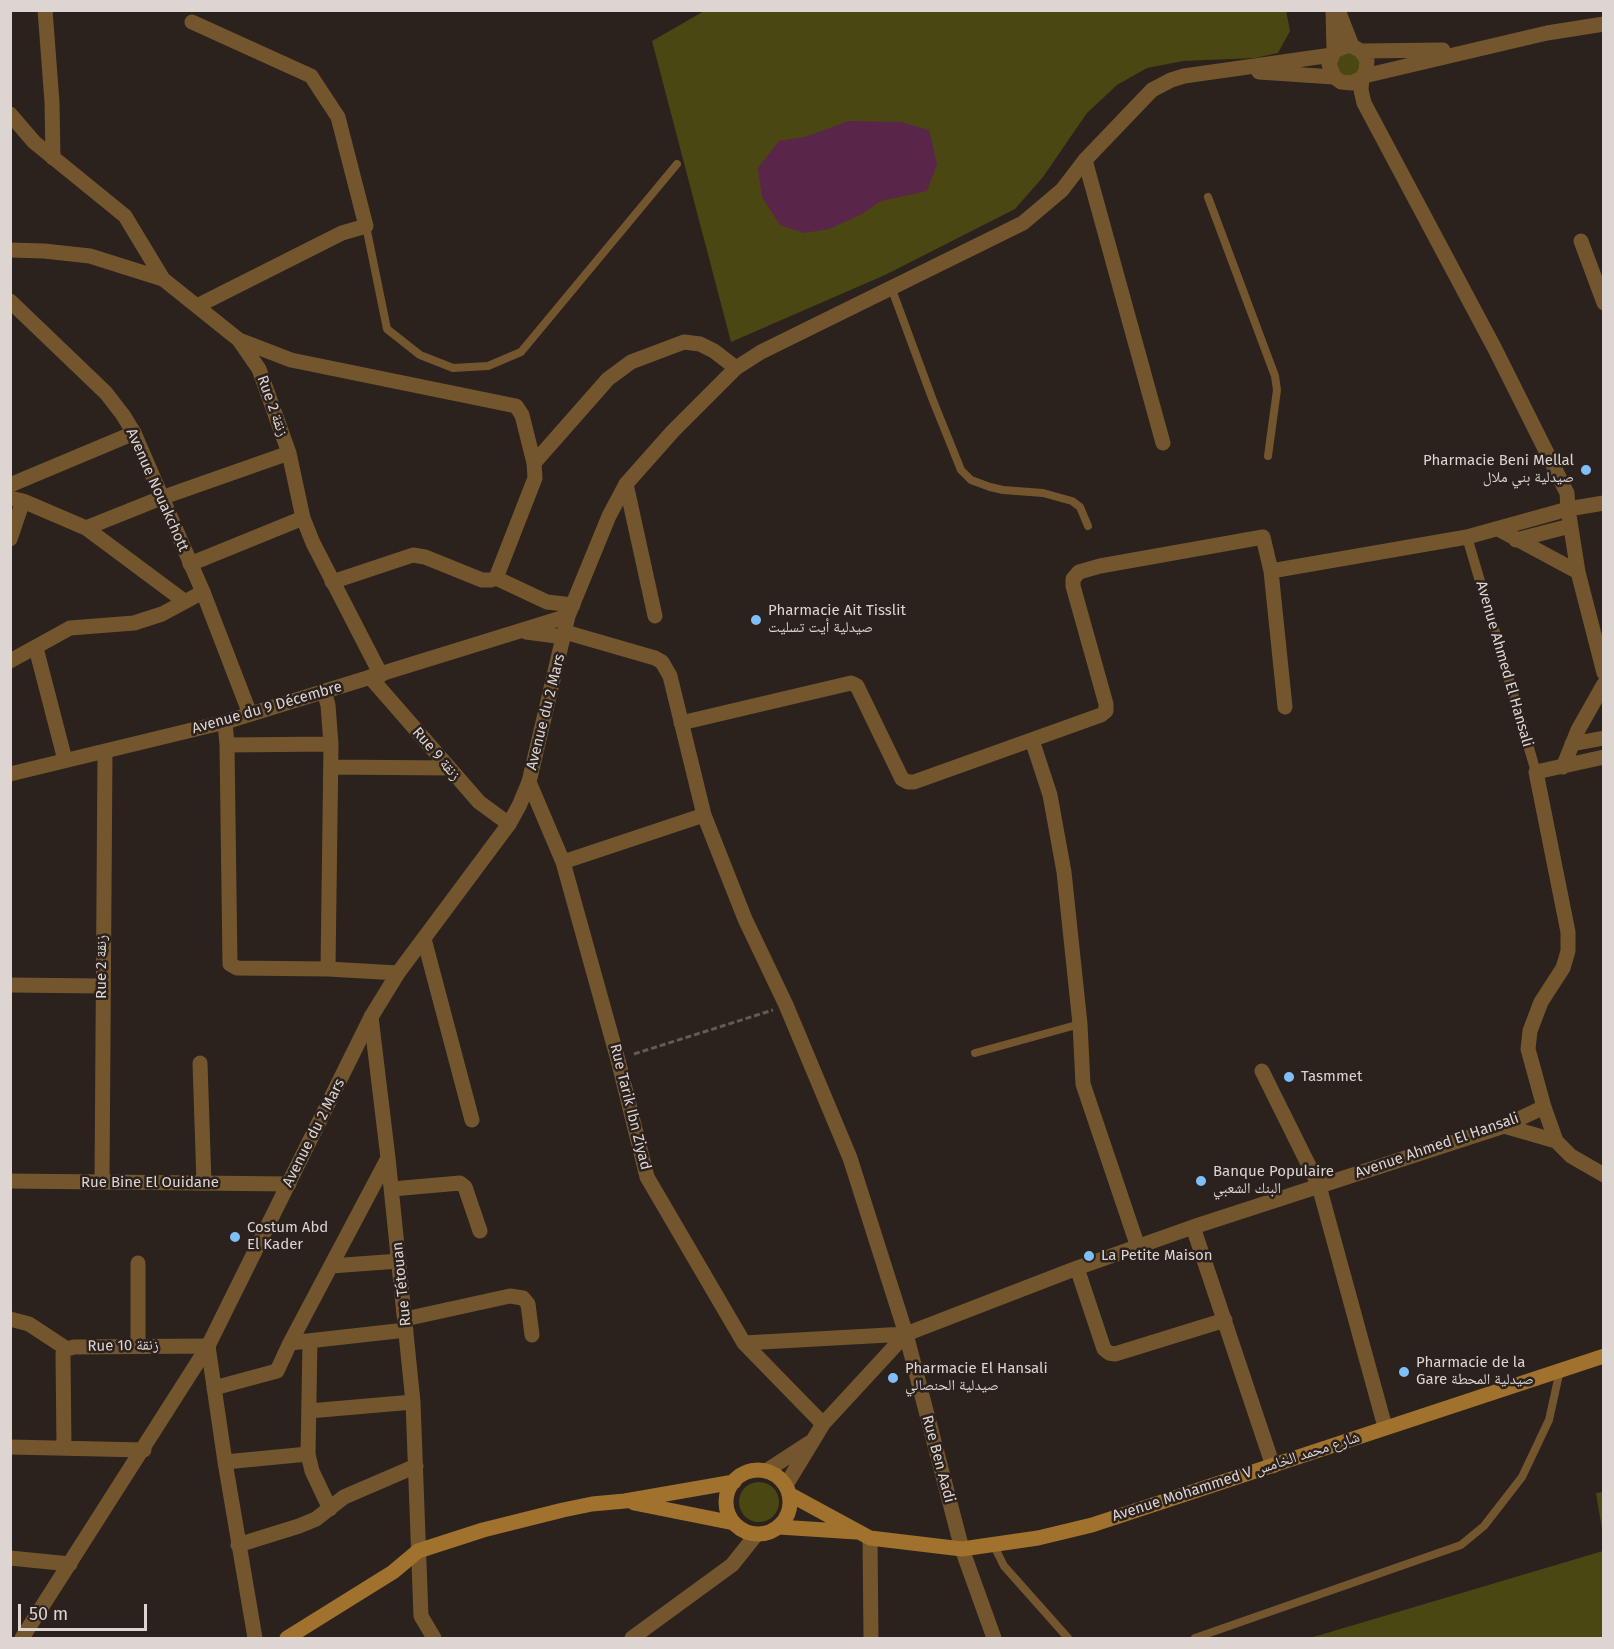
<!DOCTYPE html>
<html>
<head>
<meta charset="utf-8">
<style>
  body { margin:0 }
  #map { position:relative; width:1614px; height:1649px; overflow:hidden; background:#2b211d; font-family:"Fira Sans",sans-serif }
  canvas { display:block }
  .frame { position:absolute; inset:0; border:12px solid #dcd5d2; pointer-events:none }
  .scale { position:absolute; left:18px; top:1604px; width:129px; height:27px; box-sizing:border-box; border:3px solid #dcd5d2; border-top:0; padding-left:8px; font-size:18px; line-height:21px; white-space:nowrap; color:#dcd5d2; -webkit-text-stroke:4px #2b211d; paint-order:stroke }
</style>
</head>
<body>
<div id="map">
<canvas width="1614" height="1649"></canvas>
<div class="frame"></div>
<div class="scale">50 m</div>
</div>
<script>
const context = document.querySelector('canvas').getContext('2d');
context.lineJoin = 'round';
function paint(path, color) { context.fillStyle = color; context.fill(path, 'evenodd'); }
const toPath = rows => new Path2D(rows.map(r => 'M' + r).join(''));
function trace(path, color, width, dash) { context.strokeStyle = color; context.lineWidth = width; context.lineCap = dash ? 'butt' : 'round'; context.setLineDash(dash || []); context.stroke(path); }
function write(font, color, halo, rows, align = 'center') {
  context.font = font + ' "Fira Sans","Noto Naskh Arabic",sans-serif'; context.lineWidth = 5; context.setLineDash([]); context.textBaseline = 'middle'; context.strokeStyle = halo; context.fillStyle = color; for (const [text, x, y, turn = 0] of rows) {
    context.save(); context.translate(x, y); context.rotate((+turn || 0) * Math.PI / 180); context.textAlign = isNaN(turn) ? turn : align; if (halo) context.strokeText(text, 0, 0); context.fillText(text, 0, 0); context.restore();
  }
}
const green = toPath([
  [706,10,1286,10,1290,31,1278,53,1255,58,1183,61,1147,68,1117,85,1087,113,1043,177,1015,209,885,275,731,342,652,41],
  '1336 65a12 12 0 1 1 24 0a12 12 0 1 1-24 0Z',
  '739 1502a20 20 0 1 1 40 0a20 20 0 1 1-40 0Z',
  [1603,1492,1604,1492,1603,1535,1596,1493],
  [1603,1551,1603,1638,1310,1638]
]);
const water = toPath([
  [849,121,900,122,929,130,937,164,927,191,881,201,862,214,829,229,804,233,780,225,762,197,758,168,779,141,805,137]
]);
const path = toPath([
  [634,1054,773,1010]
]);
const service = toPath([
  [1208,197,1275,376,1277,390,1268,456],
  [366,226,387,329,420,355,453,368,488,366,521,352,677,164],
  [891,287,932,398,961,470,971,480,990,487,1003,490,1043,493,1072,501,1080,507,1088,526],
  [975,1053,1080,1024],
  [993,1544,1004,1566,1068,1638],
  [1195,1638,1461,1545,1484,1526,1522,1477,1549,1420,1560,1370]
]);
const pedestrian = toPath([
  [1467,537,1536,772]
]);
const minor = toPath([
  [45,10,52,102,53,158],
  [1333,10,1334,51],
  [1338,10,1352,46],
  [192,22,311,76,338,117,366,226,342,233,197,306],
  [1362,78,1361,90,1364,103,1495,349,1567,493,1568,509,1604,503],
  [10,114,34,142,125,216,163,279],
  [1085,160,1163,443],
  [1581,241,1604,303],
  [10,250,44,251,90,256,163,279,239,340,259,369,289,453,303,518,313,543,381,675],
  [239,340,291,360,516,406,522,415,534,463,535,478,496,578],
  [534,463,608,379,631,362,684,342,700,344,714,351,736,368],
  [626,484,655,616],
  [10,485,134,433],
  [10,498,23,501,86,528,184,601],
  [86,528,161,498,289,453],
  [1498,529,1578,572],
  [10,539,23,501],
  [1516,540,1570,526],
  [190,564,303,518],
  [1271,571,1467,537,1568,509,1578,572,1604,673],
  [332,582,413,555,425,557,482,580,491,580,496,578,547,602,573,605],
  [565,632,655,658,662,662,670,676,704,815,745,919,786,1005,850,1158,906,1334,962,1549,994,1638],
  [36,648,65,760],
  [10,661,70,628,134,623,162,614,203,592],
  [370,677,479,802,509,824],
  [324,692,328,705,331,744,328,969],
  [225,722,227,745,230,964,237,968,328,969,398,973],
  [681,723,851,683,857,686,902,779,908,782,914,782,1101,715,1106,711,1106,704,1073,586,1073,579,1079,572,1100,566,1263,537,1271,571,1285,707],
  [1032,740,1050,795,1064,872,1080,1024,1083,1084,1138,1247],
  [1572,744,1604,738],
  [227,745,331,744],
  [331,767,448,768],
  [1563,767,1578,730,1604,684],
  [529,782,563,862,618,1060,647,1177,744,1343,823,1424],
  [563,862,704,815],
  [424,939,472,1120],
  [10,985,102,986],
  [371,1017,388,1158,413,1402,421,1616,434,1638],
  [200,1063,204,1183],
  [1262,1071,1319,1186,1385,1427],
  [1544,1107,1556,1141,1571,1156,1604,1175],
  [1504,1126,1556,1141],
  [10,1181,289,1184],
  [102,1182,105,752],
  [392,1189,460,1183,465,1187,480,1231],
  [1193,1227,1273,1466],
  [331,1266,399,1261],
  [1077,1268,1104,1349,1109,1353,1115,1354,1225,1320],
  [10,1319,29,1324,67,1349],
  [405,1319,510,1296,523,1298,528,1304,532,1335],
  [310,1341,308,1454,312,1471,330,1509],
  [290,1343,388,1158],
  [744,1343,906,1334],
  [138,1346,138,1263],
  [214,1388,277,1371,290,1343,406,1330],
  [309,1411,413,1402],
  [10,1447,144,1450],
  [64,1448,63,1353,67,1349,74,1347,208,1346,225,1462,255,1638],
  [225,1462,308,1454],
  [766,1471,809,1443],
  [786,1485,823,1424,906,1334,1077,1268,1193,1227,1504,1126,1544,1107,1528,1049,1530,1031,1541,1002,1563,968,1568,951,1568,932,1536,772,1604,757],
  [870,1538,871,1638],
  [238,1545,299,1526,316,1519,344,1497,416,1466],
  [10,1558,70,1564],
  [632,1638,732,1565,756,1535]
]);
const tertiary = toPath([
  [1361,51,1443,50],
  [1259,72,1334,77,1341,82,1352,83,1362,78,1366,71,1367,60,1361,51,1352,46,1346,46,1334,51,1329,64,1334,77],
  [1364,76,1547,33,1604,24],
  [10,301,106,393,123,415,134,433,203,592,250,714],
  [526,632,564,637],
  [10,774,225,722,568,616],
  [22,1638,208,1346,371,1017,398,973,509,824,519,806,529,782,568,616,609,516,626,484,673,431,736,368,761,352,1023,223,1062,190,1085,160,1152,90,1171,80,1184,76,1332,55]
]);
const secondary = toPath([
  '726 1502a32 32 0 1 1 64 0a32 32 0 1 1-64 0Z',
  [789,1494,870,1538,962,1549,1038,1538,1092,1525,1604,1356],
  [634,1503,734,1523],
  [779,1527,856,1532],
  [287,1638,393,1572,418,1551,483,1530,563,1510,592,1504,625,1501,734,1482]
]);
const markers = [
  [1586,470,6,"#7ebef9"],
  [756,620,6,"#7ebef9"],
  [1289,1077,6,"#7ebef9"],
  [1201,1181,6,"#7ebef9"],
  [235,1237,6,"#7ebef9"],
  [1089,1256,6,"#7ebef9"],
  [1404,1372,6,"#7ebef9"],
  [893,1378,6,"#7ebef9"]
];
const streetNames = [
  ["Rue 2 زنقة",272,406,70],
  ["Avenue Nouakchott",157,490,66],
  ["Avenue Ahmed El Hansali",1504,664,74],
  ["Avenue du 9 Décembre",267,708,-16],
  ["Avenue du 2 Mars",546,712,-76],
  ["Rue 9 زنقة",436,754,49],
  ["Rue 2 زنقة",102,967,-90],
  ["Rue Tarik Ibn Ziyad",630,1107,76],
  ["Avenue du 2 Mars",314,1133,-63],
  ["Avenue Ahmed El Hansali",1437,1146,-19],
  ["Rue Bine El Ouidane",150,1183],
  ["Rue Tétouan",402,1284,-96],
  ["Rue 10 زنقة",123,1346,-1],
  ["Rue Ben Aadi",938,1459,75],
  ["Avenue Mohammed V شارع محمد الخامس",1236,1477,-18]
];
const poiNames = [
  ["Pharmacie Beni Mellal",1574,461,"right"],
  ["صيدلية بني ملال",1574,478,"right"],
  ["Pharmacie Ait Tisslit",768,611],
  ["صيدلية أيت تسليت",768,628],
  ["Tasmmet",1301,1077],
  ["Banque Populaire",1213,1172],
  ["البنك الشعبي",1213,1189],
  ["Costum Abd",247,1228],
  ["El Kader",247,1245],
  ["La Petite Maison",1101,1256],
  ["Pharmacie de la",1416,1363],
  ["Gare صيدلية المحطة",1416,1380],
  ["Pharmacie El Hansali",905,1369],
  ["صيدلية الحنصالي",905,1386]
];
paint(green, '#4a4713');
paint(water, '#592549');
trace(path, '#635a56', 3, [6, 3]);
trace(service, '#73562e', 8);
trace(pedestrian, '#73562e', 10);
trace(minor, '#73562e', 15);
trace(tertiary, '#73562e', 15);
trace(secondary, '#a0722d', 15);
for (const [x, y, r, color] of markers) { const dot = new Path2D(); dot.arc(x, y, r, 0, 2 * Math.PI); context.fillStyle = color; context.fill(dot); trace(dot, '#2b211d', 2); }
write('15px', '#dcd5d2', '#2b211d', streetNames);
write('15px', '#dcd5d2', '#2b211d', poiNames, 'left');
</script>
</body>
</html>
